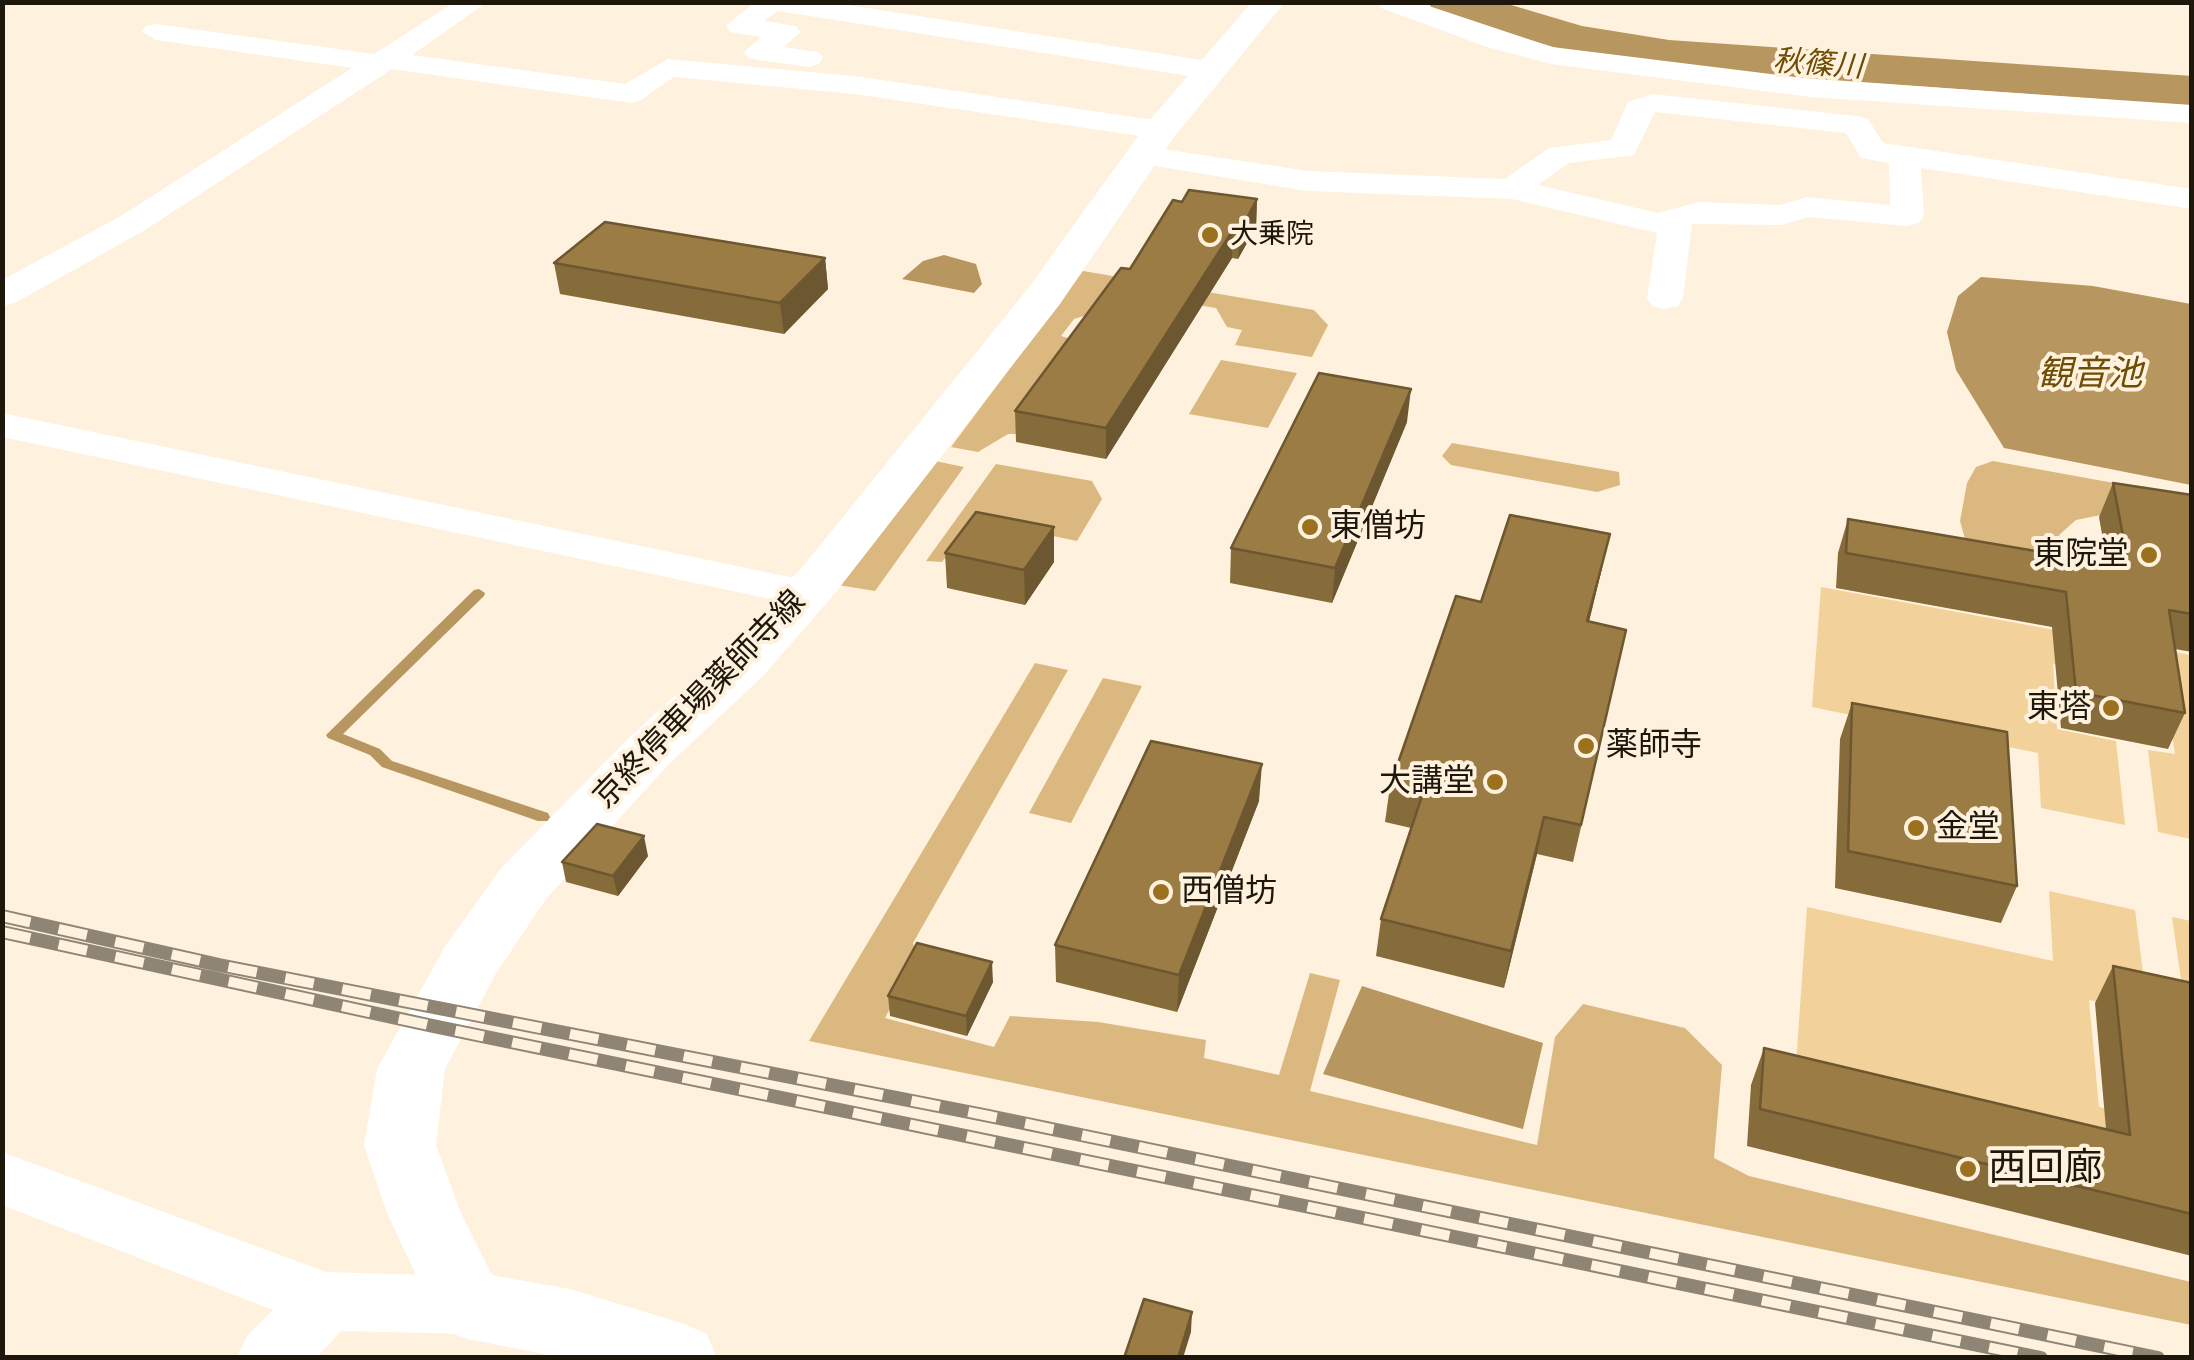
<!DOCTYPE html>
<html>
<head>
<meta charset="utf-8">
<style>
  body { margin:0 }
  #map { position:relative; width:2194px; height:1360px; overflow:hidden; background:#fef1dd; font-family:"Fira Sans",sans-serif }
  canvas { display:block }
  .frame { position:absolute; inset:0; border:5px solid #1e170b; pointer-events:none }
</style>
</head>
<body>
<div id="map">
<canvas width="2194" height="1360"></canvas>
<div class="frame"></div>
</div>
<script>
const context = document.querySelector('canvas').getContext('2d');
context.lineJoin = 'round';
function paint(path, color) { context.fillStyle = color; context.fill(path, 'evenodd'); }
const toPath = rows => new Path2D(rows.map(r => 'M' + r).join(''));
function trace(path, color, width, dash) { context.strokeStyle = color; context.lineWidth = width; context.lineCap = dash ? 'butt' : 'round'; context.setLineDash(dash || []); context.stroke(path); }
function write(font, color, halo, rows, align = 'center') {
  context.font = font + ' "Fira Sans","Noto Sans JP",sans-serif'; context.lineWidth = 8; context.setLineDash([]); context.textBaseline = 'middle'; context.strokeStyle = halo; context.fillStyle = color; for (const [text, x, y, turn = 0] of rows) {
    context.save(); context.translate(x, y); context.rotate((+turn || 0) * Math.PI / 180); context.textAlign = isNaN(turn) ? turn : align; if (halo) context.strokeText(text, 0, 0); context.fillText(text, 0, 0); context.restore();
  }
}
const green = toPath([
  [1821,587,2191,655,2191,839,2158,832,2148,750,2175,754,2165,685,2053,664,2057,729,2116,741,2125,825,2041,808,2038,753,1812,707],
  [2049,891,2135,910,2148,1012,2089,1000,2099,1107,2191,1129,2191,1190,1794,1093,1807,907,2053,961],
  [2172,917,2191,921,2191,1022,2187,1021]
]);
const forest = toPath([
  [1083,271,1314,310,1328,325,1312,357,1235,345,1242,330,1227,327,1216,308,1122,293,1087,315,1074,319,1061,336,1085,343,1019,434,1008,434,978,452,951,447],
  [1221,360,1297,373,1268,428,1189,414],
  [1452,443,1619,472,1620,485,1597,492,1451,465,1442,456],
  [935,461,964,467,875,591,838,585],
  [1993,461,2191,497,2076,520,2059,535,2077,558,1965,539,1960,521,1967,483,1976,467],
  [996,464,1092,481,1102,499,1077,541,976,520,942,562,926,561],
  [1035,663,1068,670,913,943,917,957,885,1018,994,1047,1010,1016,1098,1022,1206,1040,1204,1058,1279,1075,1310,973,1340,980,1310,1091,1537,1145,1555,1037,1583,1004,1685,1028,1722,1065,1714,1158,1749,1176,2191,1282,2191,1325,809,1041],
  [1103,678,1142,686,1071,823,1029,813]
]);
const water = toPath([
  [944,255,976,264,982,284,974,293,902,279,923,261],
  [1981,277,2093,286,2191,304,2191,485,2004,448,1956,370,1947,332,1958,296],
  [1362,986,1543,1043,1523,1129,1323,1074]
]);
const stream = toPath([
  [479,589,485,593,484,596,343,734,380,749,392,761,548,813,550,817,548,821,538,821,382,767,370,755,328,738,326,735,474,590,479,589]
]);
const river = toPath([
  [1428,2,1501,2,1582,26,1669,40,2192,76,2192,106,1669,68,1560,49,1434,12,1428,2]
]);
const minor = toPath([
  [455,2,487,2,412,55,625,84,668,59,854,76,1161,121,1172,123,1176,130,1172,137,1161,139,854,94,674,77,641,100,631,103,392,69,145,230,15,303,2,306,2,280,121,216,352,68,156,40,142,32,146,26,156,24,374,54,455,2],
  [755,2,829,2,1208,61,1218,64,1222,70,1218,76,1208,79,778,11,764,21,796,26,800,32,784,47,819,52,823,58,819,64,809,67,758,60,748,58,744,52,761,37,730,32,726,26,755,2],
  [1377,2,1417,2,1552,47,1811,79,2192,105,2192,123,1811,97,1551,64,1487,47,1381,8,1377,2],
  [1652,94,1857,116,1868,119,1883,143,2192,189,2192,209,1921,168,1924,216,1919,223,1907,226,1809,217,1782,225,1692,224,1683,298,1678,306,1665,309,1652,306,1647,298,1657,233,1512,199,1308,191,1143,164,1132,162,1127,155,1132,148,1143,146,1308,171,1505,179,1549,148,1611,140,1628,102,1652,94],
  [1655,112,1846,133,1861,158,1889,163,1890,205,1807,197,1780,205,1699,202,1658,213,1538,185,1569,163,1634,155,1655,112],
  [2,413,804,580,820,583,826,593,820,603,804,606,2,437,2,413],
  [2,1152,326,1272,468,1276,492,1284,501,1305,492,1326,468,1334,341,1331,316,1358,237,1358,247,1336,273,1310,2,1205,2,1152]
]);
const tertiary = toPath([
  [468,1271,570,1289,678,1322,706,1333,717,1358,564,1358,468,1339,441,1329,429,1305,441,1281,468,1271]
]);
const secondary = toPath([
  [1252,2,1285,2,1174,137,1060,304,836,592,763,676,668,765,546,899,495,975,445,1069,436,1145,460,1211,507,1305,495,1329,468,1339,441,1329,387,1213,364,1145,377,1069,446,945,502,867,628,739,770,607,786,582,800,570,1030,286,1148,122,1252,2]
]);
const rail = toPath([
  [2,916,219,965,989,1116,2158,1358],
  [2,932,433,1026,2041,1358]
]);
const wall = toPath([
  [1257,199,1256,227,1238,259,1232,258,1106,459,1016,442,1015,411,1130,269,1182,202],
  [825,258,828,289,784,334,560,294,554,263],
  [1407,422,1332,603,1230,583,1231,548],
  [2113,483,2192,495,2192,652,2175,649,2185,713,2168,749,2061,728,2052,627,1836,588,1838,553,1848,519,2107,563,2099,517],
  [945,553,1054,562,1025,605,947,588],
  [1602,568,1589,622,1626,630,1573,862,1537,854,1504,988,1376,956,1381,919,1411,828,1385,822,1390,786,1481,602],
  [1852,703,2017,886,2001,923,1835,888,1840,739],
  [1259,801,1177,1012,1056,982,1055,945],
  [648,856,618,896,566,882,562,862],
  [2113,966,2192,983,2192,1256,1747,1146,1751,1085,1764,1048,2106,1129,2095,1003],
  [993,982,967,1036,890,1016,888,996]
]);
const shadedWall = toPath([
  [1257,199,1256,227,1238,259,1240,231],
  [1233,230,1232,258,1106,459,1106,428],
  [825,258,828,289,784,334,780,303],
  [1411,389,1407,422,1332,603,1335,568],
  [1054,527,1054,562,1025,605,1024,570],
  [1610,534,1602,568,1580,657,1587,621],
  [1262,764,1259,801,1177,1012,1179,975],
  [1544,817,1537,854,1504,988,1511,951],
  [644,836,648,856,618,896,613,876],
  [992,962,993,982,967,1036,966,1016],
  [1192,1312,1191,1332,1183,1358,1178,1358]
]);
const building = toPath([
  [1189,190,1257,199,1240,231,1233,230,1106,428,1015,411,1121,268,1130,269,1173,200,1182,202,1189,190],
  [605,222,825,258,780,303,554,263,605,222],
  [1319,373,1411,389,1335,568,1231,548,1319,373],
  [2113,483,2192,495,2192,614,2169,610,2185,713,2076,692,2066,592,1846,553,1848,519,2129,567,2113,483],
  [976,512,1054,527,1024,570,945,553,976,512],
  [1510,515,1610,534,1587,621,1626,630,1581,825,1544,817,1511,951,1381,919,1423,793,1390,786,1456,596,1481,602,1510,515],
  [1852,703,2007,732,2017,886,1848,851,1852,703],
  [1151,741,1262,764,1179,975,1055,945,1151,741],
  [597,824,644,836,613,876,562,862,597,824],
  [917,943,992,962,966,1016,888,996,917,943],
  [2113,966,2192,983,2192,1214,1760,1109,1764,1048,2130,1135,2113,966],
  [1144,1299,1192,1312,1178,1358,1124,1358,1144,1299]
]);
const markers = [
  [1210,235,10,"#9b711f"],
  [1310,527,10,"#9b711f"],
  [2149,555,10,"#9b711f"],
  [2111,708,10,"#9b711f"],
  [1586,746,10,"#9b711f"],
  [1495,782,10,"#9b711f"],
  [1916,828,10,"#9b711f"],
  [1161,892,10,"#9b711f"],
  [1968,1169,10,"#9b711f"]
];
const farPoinames = [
  ["大乗院",1230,235]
];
const farWaternames = [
  ["秋篠川",1818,65,4]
];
const poiNames = [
  ["東僧坊",1330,527],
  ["東院堂",2129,555,"right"],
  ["東塔",2091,708,"right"],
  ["薬師寺",1606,746],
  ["大講堂",1475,782,"right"],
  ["金堂",1936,828],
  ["西僧坊",1181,892]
];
const streetNames = [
  ["京終停車場薬師寺線",700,700,-46]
];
const waterNames = [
  ["観音池",2090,375]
];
const nearPoinames = [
  ["西回廊",1988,1169]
];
paint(green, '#f3d19a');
paint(forest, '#dab880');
paint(water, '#b8965f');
paint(stream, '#b8965f');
paint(river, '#b8965f');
paint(minor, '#fff');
paint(tertiary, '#fff');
paint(secondary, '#fff');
trace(rail, '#8f8575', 14);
trace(rail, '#fef1dd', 10, [29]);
paint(wall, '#866b3b');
paint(shadedWall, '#6d5730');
paint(building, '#9c7c45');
trace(building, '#6d5730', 2.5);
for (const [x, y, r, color] of markers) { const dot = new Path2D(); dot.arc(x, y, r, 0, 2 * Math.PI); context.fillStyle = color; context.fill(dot); trace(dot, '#fef1dd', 4); }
write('28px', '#1e170b', '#fef1dd', farPoinames, 'left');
write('italic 30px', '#6e4d05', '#fef1dd', farWaternames);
write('32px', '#1e170b', '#fef1dd', poiNames, 'left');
write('32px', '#1e170b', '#fef1dd', streetNames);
write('italic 35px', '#6e4d05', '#fef1dd', waterNames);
write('38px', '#1e170b', '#fef1dd', nearPoinames, 'left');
</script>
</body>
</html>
